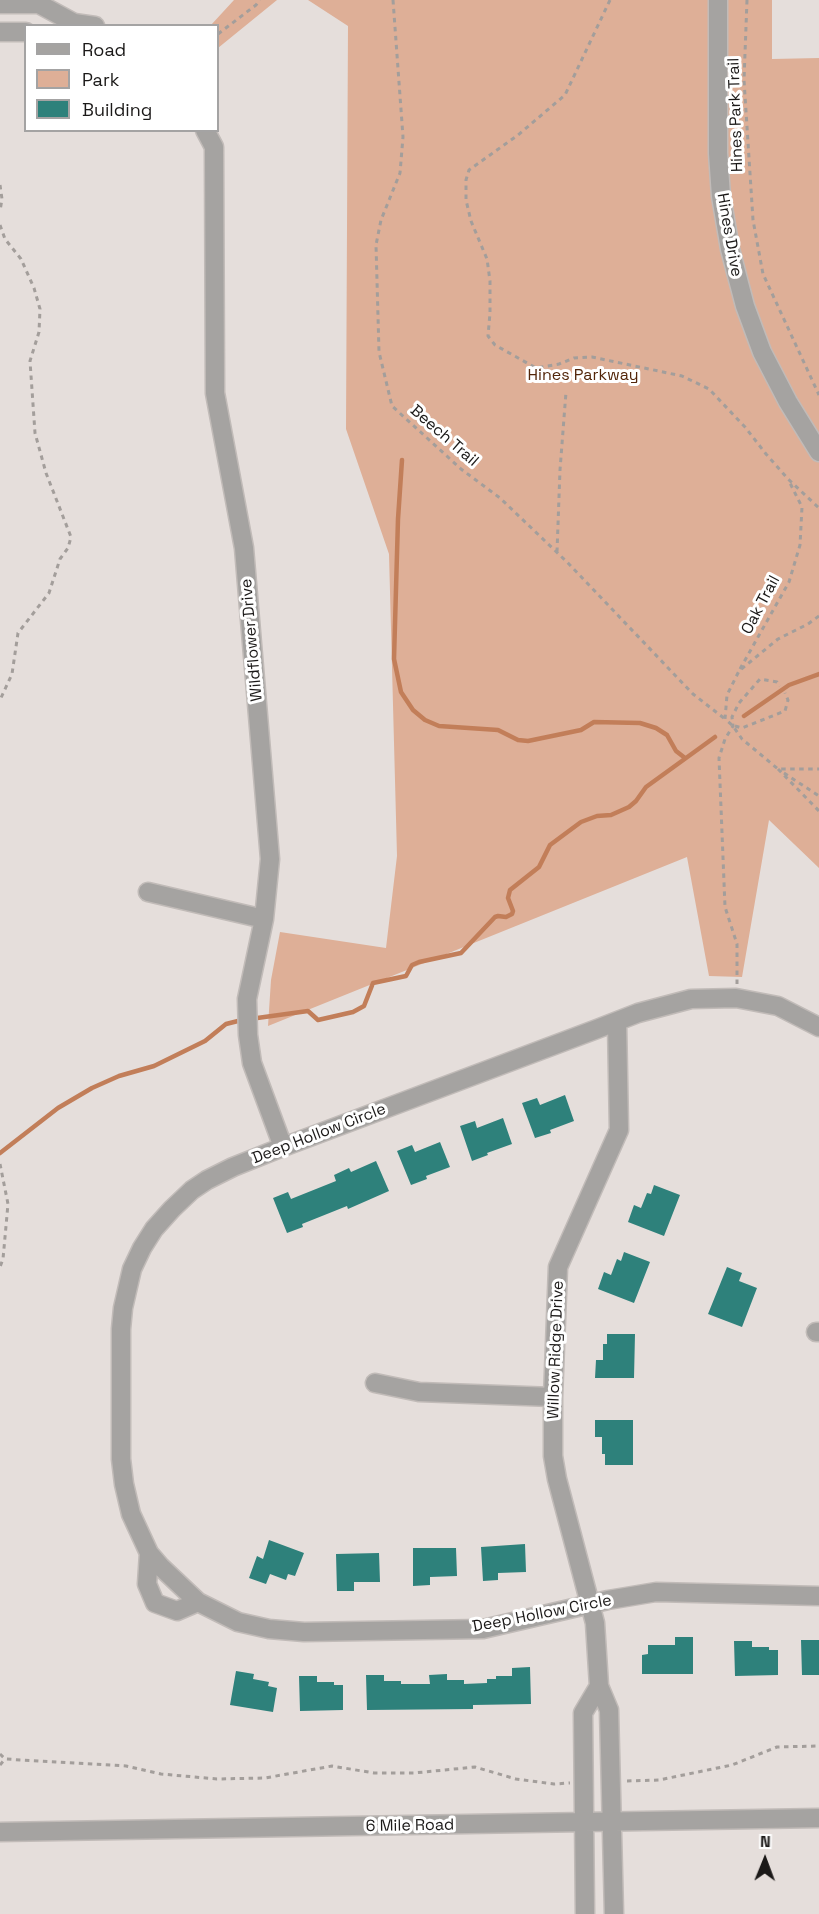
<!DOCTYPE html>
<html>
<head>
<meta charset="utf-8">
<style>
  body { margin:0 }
  #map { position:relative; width:819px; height:1914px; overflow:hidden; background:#e5dedb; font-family:"Space Grotesk",sans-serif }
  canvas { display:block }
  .legend { position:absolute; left:24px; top:24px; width:195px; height:108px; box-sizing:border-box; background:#fff; border:2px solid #a4a3a3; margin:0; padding:8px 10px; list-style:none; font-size:18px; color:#1b1918 }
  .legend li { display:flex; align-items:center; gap:12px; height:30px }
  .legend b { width:30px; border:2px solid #a4a3a3 }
  .north { position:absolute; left:735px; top:1830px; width:60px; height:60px; -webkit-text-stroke:4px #fff; paint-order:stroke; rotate:1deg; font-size:16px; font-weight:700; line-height:24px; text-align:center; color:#1b1918 }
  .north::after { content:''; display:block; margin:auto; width:21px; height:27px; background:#1b1918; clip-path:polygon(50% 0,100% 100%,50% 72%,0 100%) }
</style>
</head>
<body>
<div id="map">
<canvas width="819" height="1914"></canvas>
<ul class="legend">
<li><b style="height:8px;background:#a5a3a1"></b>Road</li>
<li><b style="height:16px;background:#deaf97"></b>Park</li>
<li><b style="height:16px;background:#2e817b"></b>Building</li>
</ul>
<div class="north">N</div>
</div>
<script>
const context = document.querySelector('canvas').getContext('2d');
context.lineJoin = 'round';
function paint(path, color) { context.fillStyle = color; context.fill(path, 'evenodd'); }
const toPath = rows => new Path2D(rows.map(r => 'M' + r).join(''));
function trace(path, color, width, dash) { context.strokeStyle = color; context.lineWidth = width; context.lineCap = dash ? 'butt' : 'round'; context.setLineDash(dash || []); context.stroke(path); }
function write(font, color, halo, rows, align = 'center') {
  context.font = font + ' "Space Grotesk",sans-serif'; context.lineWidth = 6; context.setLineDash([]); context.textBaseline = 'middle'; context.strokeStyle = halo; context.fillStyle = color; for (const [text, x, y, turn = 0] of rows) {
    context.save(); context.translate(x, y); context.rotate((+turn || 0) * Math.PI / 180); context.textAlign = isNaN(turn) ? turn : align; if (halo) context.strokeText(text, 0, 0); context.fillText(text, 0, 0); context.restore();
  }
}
const green = toPath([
  [234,0,277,0,218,48,218,26,211,25],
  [308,0,772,0,772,59,819,58,819,868,769,820,742,977,709,976,687,857,268,1026,271,980,280,932,386,948,397,856,389,554,346,429,348,26]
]);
const stream = toPath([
  [402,460,398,519,394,659,401,692,413,710,425,720,439,726,498,730,518,740,528,741,581,730,594,722,640,723,656,728,667,735,676,751,685,758],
  [744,716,789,685,819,674],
  [250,1019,308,1011,318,1020,353,1012,364,1006,373,983,406,976,412,965,419,962,461,953,495,917,498,916,506,917,512,914,513,911,508,898,510,890,539,867,550,845,581,822,597,816,611,815,629,807,636,801,646,787,715,737],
  [0,1153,58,1108,92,1088,119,1076,154,1066,205,1041,226,1024,242,1020]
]);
const building = toPath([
  [565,1095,574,1121,550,1130,551,1133,535,1138,522,1103,537,1098,540,1105],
  [503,1118,512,1144,487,1153,488,1155,472,1161,460,1126,475,1121,477,1128],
  [440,1142,450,1167,426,1176,427,1179,411,1185,397,1151,412,1145,415,1152],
  [376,1161,389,1191,348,1209,347,1206,302,1224,303,1227,287,1233,273,1198,288,1192,291,1199,336,1181,334,1175,349,1168,351,1172],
  [654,1185,680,1195,664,1236,628,1222,634,1205,641,1208,647,1193,651,1194],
  [624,1252,650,1262,634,1303,598,1289,604,1272,611,1275,617,1259,621,1261],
  [727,1267,742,1273,739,1281,757,1288,742,1327,708,1314],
  [607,1334,635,1334,634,1378,595,1378,596,1360,603,1360,603,1344,607,1344],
  [595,1420,633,1420,633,1465,605,1465,605,1454,602,1454,602,1437,595,1437],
  [269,1540,304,1553,295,1576,288,1574,286,1580,270,1574,266,1584,249,1578,257,1556,263,1559],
  [525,1544,526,1572,498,1573,498,1580,483,1581,481,1547],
  [413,1548,456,1548,457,1576,430,1577,430,1585,413,1586],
  [379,1553,380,1582,354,1582,354,1591,337,1591,336,1554],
  [675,1637,693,1637,693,1674,642,1674,642,1655,648,1654,648,1645,675,1645],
  [801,1640,819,1640,819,1675,802,1675],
  [734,1641,752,1641,752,1647,769,1647,769,1650,778,1650,778,1675,735,1676],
  [530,1667,531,1704,473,1705,473,1709,367,1710,366,1675,384,1675,384,1681,401,1681,401,1684,430,1684,429,1675,447,1674,447,1680,464,1680,464,1684,487,1683,487,1679,496,1679,496,1676,512,1676,512,1668],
  [236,1671,254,1674,253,1679,269,1682,268,1686,277,1688,273,1712,230,1705],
  [299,1676,317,1676,317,1682,334,1682,334,1685,343,1685,343,1710,300,1711]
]);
const path = toPath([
  [393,0,403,137,400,173,381,220,376,245,379,352,392,406,461,469,500,498,567,562,693,694,725,719],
  [610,0,565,95,518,135,469,170,466,180,466,200,471,221,487,259,490,281,490,313,488,336,495,345,536,368,559,364,574,358,592,357,682,376,709,389,745,427,766,454,788,479,819,508],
  [747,0,744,80,753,220,763,274,819,395],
  [218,34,256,5,260,0],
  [0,185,2,199,0,211],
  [0,225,5,239,21,259,34,288,40,309,39,332,30,361,35,433,46,473,71,537,68,548,60,559,49,593,18,633,12,674,0,700],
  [557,552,560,470,566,392],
  [819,616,808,624,778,639,739,671,727,695,725,719,733,726,742,739,778,769,819,769],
  [740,669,789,582,800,545,802,507,790,483],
  [735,726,742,728,785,711,788,700,785,693],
  [778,769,819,811],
  [784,773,819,796],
  [737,984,737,944,725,907,719,758,725,739,733,726,732,717,739,703,760,679,777,682,780,686],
  [0,1164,8,1204,3,1259,0,1267],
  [0,1754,5,1759,126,1766,161,1774,217,1779,265,1778,332,1766,374,1773,414,1773,475,1767,516,1779,554,1784,570,1783],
  [0,1765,5,1759],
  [627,1781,659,1780,732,1765,777,1747,819,1746]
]);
const minor = toPath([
  [718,0,718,153,721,196,730,249,745,306,762,352,788,402,819,452],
  [0,4,39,4,74,23,95,26],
  [0,32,26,32],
  [205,130,214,147,215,393,244,548,270,859,264,919,247,999,248,1035,252,1063,283,1147],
  [148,892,264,919],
  [819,1027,778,1006,736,998,691,999,638,1013,597,1029,283,1147,233,1167,207,1180,192,1190,172,1209,154,1229,142,1248,132,1269,123,1308,121,1329,121,1459,124,1484,131,1514,149,1553,161,1567,198,1602,238,1622,269,1629,304,1632,483,1629,608,1600,656,1592,819,1596],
  [816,1332,819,1332],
  [375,1383,419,1392,553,1397],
  [149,1553,147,1584,155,1603,177,1611,198,1602],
  [0,1832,819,1818],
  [585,1914,583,1713,599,1686],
  [614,1914,609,1710,599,1686,595,1623,557,1479,553,1456,553,1397,558,1267,619,1130,617,1022]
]);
const streetNames = [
  ["Hines Park Trail",736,115,-92],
  ["Hines Drive",729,235,80],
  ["Beech Trail",444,436,41],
  ["Oak Trail",761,605,-62],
  ["Wildflower Drive",252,640,-95],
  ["Deep Hollow Circle",319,1134,-21],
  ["Willow Ridge Drive",556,1350,-88],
  ["Deep Hollow Circle",542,1614,-11],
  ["6 Mile Road",410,1826,-1]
];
const parkNames = [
  ["Hines Parkway",583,376]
];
paint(green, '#deaf97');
trace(stream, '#c27e59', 4.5);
paint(building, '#2e817b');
trace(minor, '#c1bbb8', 21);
trace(path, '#a39e9b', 3, [4.5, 4.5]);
trace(minor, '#a5a3a1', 18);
write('16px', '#1b1918', '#fff', streetNames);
write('16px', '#53260a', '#fff', parkNames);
</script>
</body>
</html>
